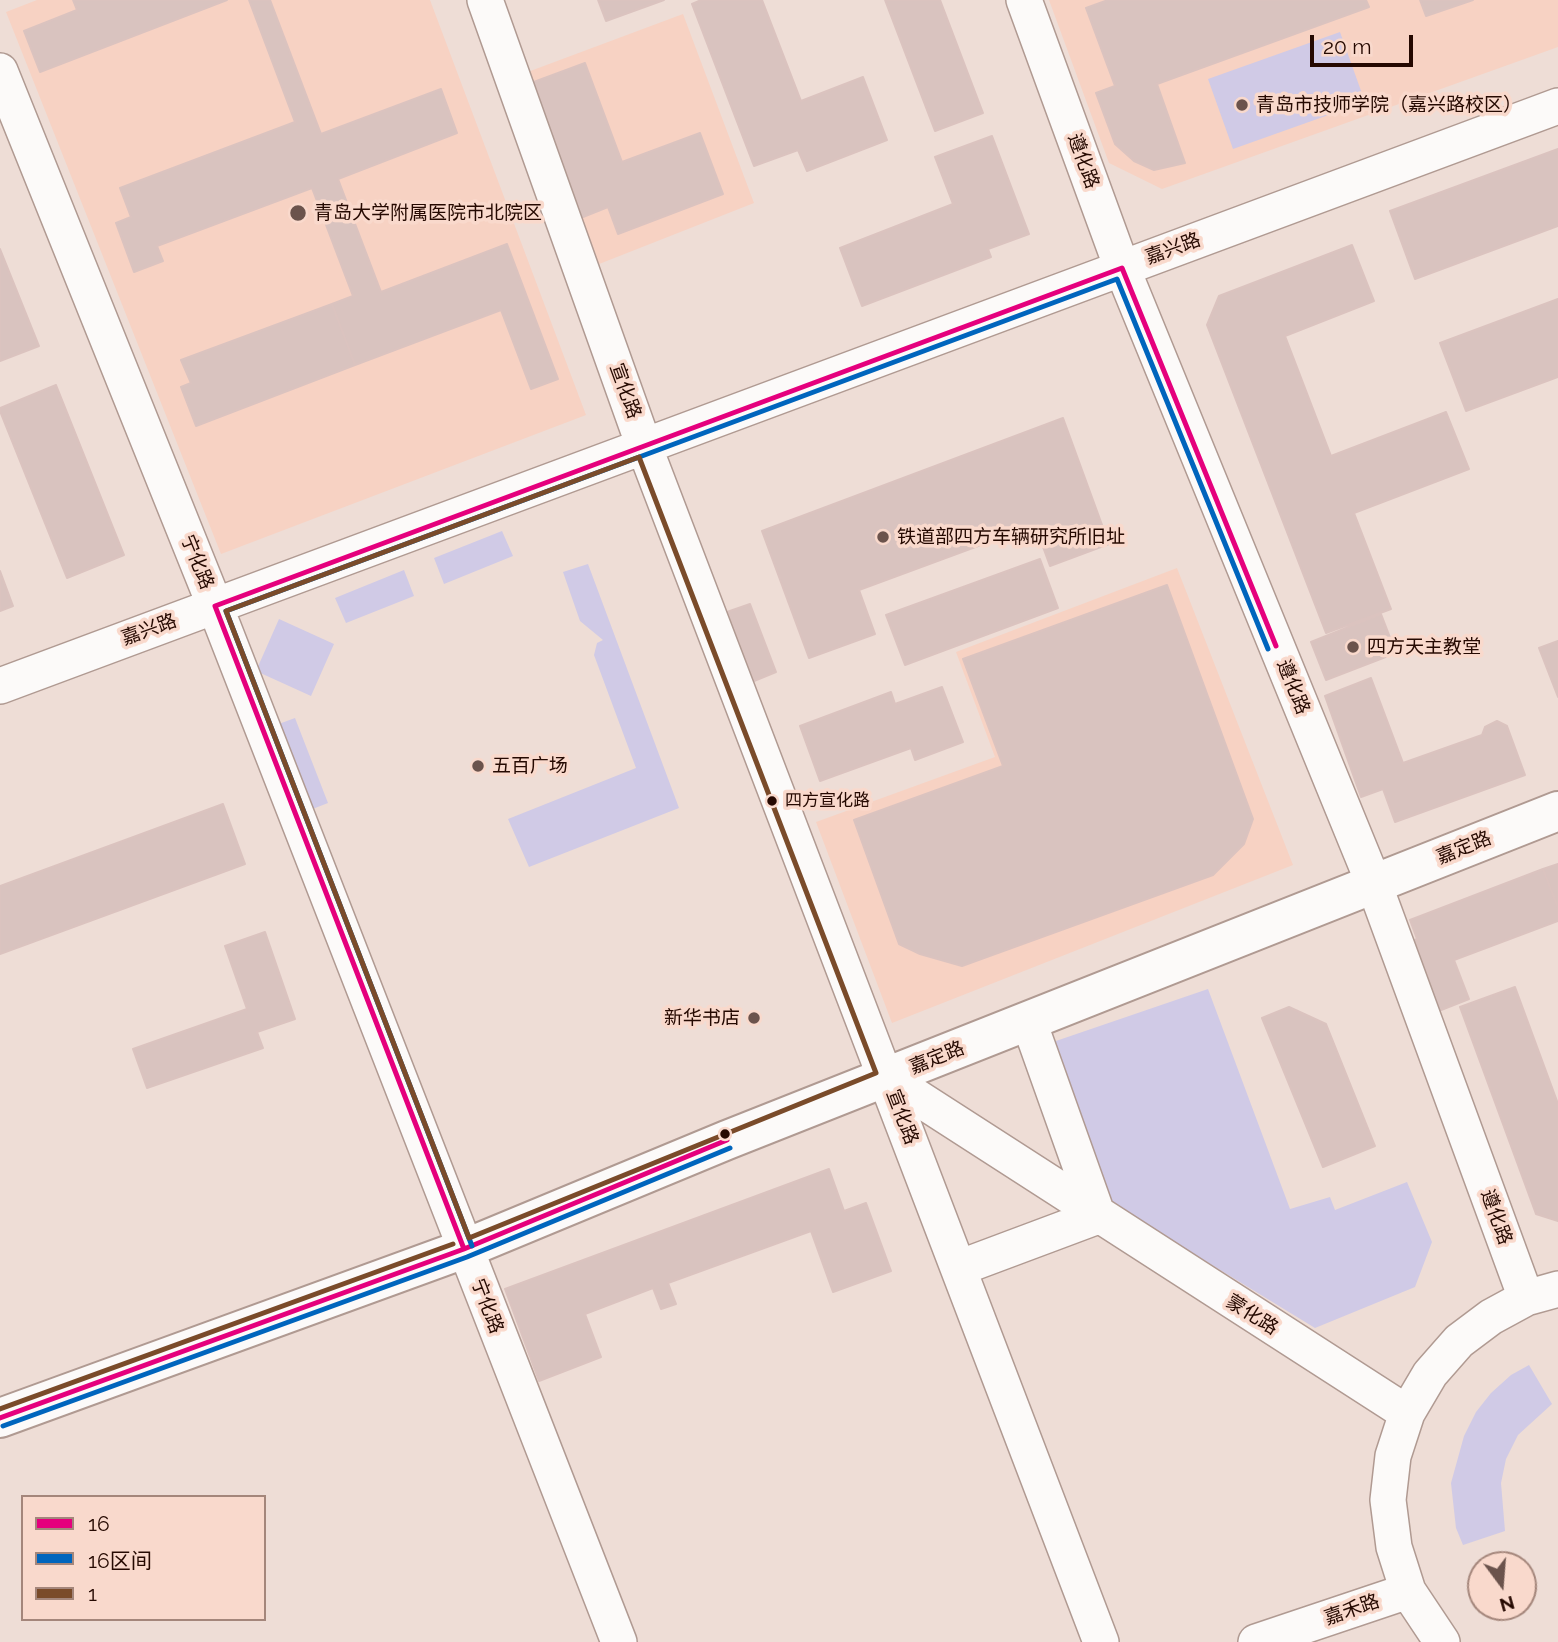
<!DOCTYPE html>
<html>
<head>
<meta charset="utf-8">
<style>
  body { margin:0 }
  #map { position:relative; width:1558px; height:1642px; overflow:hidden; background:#eeddd6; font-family:Raleway,"Noto Sans SC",sans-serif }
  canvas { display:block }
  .legend { position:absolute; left:21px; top:1495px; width:245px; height:126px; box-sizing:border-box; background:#f9d9cc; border:2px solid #a4867b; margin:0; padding:9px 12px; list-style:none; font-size:21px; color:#250901 }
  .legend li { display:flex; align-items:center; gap:14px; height:35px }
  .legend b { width:35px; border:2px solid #a4867b }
  .north { position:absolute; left:1467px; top:1551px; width:70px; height:70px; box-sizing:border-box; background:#f9d9cc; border:2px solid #a4867b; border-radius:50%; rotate:164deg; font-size:19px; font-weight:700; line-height:28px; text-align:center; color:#250901 }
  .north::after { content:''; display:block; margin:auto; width:24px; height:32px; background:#6b534c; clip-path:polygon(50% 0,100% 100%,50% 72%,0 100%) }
  .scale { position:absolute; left:1310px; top:35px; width:103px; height:32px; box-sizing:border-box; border:4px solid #250901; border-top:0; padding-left:9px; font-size:21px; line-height:24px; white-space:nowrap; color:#250901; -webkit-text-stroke:5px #f9d9cc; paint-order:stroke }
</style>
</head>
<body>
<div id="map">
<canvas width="1558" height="1642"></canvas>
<ul class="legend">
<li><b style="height:9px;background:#e5007d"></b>16</li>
<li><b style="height:9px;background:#0065bd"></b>16区间</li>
<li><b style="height:9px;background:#7a4b2a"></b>1</li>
</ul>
<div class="north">N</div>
<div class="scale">20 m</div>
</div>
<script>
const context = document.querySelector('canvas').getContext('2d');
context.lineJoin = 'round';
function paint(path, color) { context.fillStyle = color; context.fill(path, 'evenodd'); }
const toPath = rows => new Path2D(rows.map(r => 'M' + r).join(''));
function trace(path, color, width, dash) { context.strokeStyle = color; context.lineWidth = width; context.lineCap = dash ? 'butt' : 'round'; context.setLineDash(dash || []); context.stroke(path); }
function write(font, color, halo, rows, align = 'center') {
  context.font = font + ' Raleway,"Noto Sans SC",sans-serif'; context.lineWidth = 7; context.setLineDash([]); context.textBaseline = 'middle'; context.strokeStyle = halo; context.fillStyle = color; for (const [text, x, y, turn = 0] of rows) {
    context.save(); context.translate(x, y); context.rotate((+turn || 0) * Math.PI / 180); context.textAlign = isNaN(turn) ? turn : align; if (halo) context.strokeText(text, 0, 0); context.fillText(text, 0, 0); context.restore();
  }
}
const built = toPath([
  [37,0,430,0,586,415,221,554,6,12],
  [1049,0,1558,0,1558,47,1162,189,1109,163],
  [683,14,754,203,589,268,517,76],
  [1177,568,1293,865,892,1023,816,822,995,757,956,652]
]);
const green = toPath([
  [1340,32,1365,102,1233,149,1208,79],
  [502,531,513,556,444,584,434,558],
  [588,564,679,808,529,867,508,819,636,768,594,655,597,643,603,640,580,621,563,572],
  [404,570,414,596,346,623,335,598],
  [279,619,334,644,311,696,256,671],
  [295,718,328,803,310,810,276,725],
  [1208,989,1290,1209,1330,1197,1335,1210,1407,1182,1432,1242,1415,1287,1315,1328,1109,1202,1053,1042],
  [1529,1365,1552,1404,1518,1435,1506,1459,1501,1483,1505,1531,1463,1545,1456,1528,1451,1483,1464,1436,1476,1412,1491,1393,1511,1375]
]);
const building = toPath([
  [73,0,227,0,40,72,24,31,77,10,73,0],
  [249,0,270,0,321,134,441,89,457,133,338,179,381,292,507,244,558,379,531,389,501,310,355,365,332,304,353,296,312,188,157,246,163,261,134,272,116,223,131,217,120,188,295,122,249,0],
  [598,0,664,0,606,21,598,0],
  [701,0,762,0,801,101,863,77,887,140,807,171,798,150,754,166,692,4,701,0],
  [885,0,940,0,983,113,935,131,885,0],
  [1108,0,1366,0,1369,7,1157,84,1185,163,1154,170,1134,161,1115,144,1096,93,1115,86,1086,8,1108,0],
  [1420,0,1473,0,1426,16,1420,0],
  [585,63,622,162,700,133,723,194,618,234,608,207,573,221,523,86,585,63],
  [992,136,1029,234,988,249,991,257,862,306,840,248,953,204,935,157,992,136],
  [1558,149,1558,226,1415,279,1390,211,1558,149],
  [1352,245,1374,301,1285,336,1331,456,1446,412,1469,469,1354,513,1391,609,1326,633,1207,325,1219,296,1352,245],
  [0,249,39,346,0,361,0,249],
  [1558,299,1558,377,1466,411,1440,343,1558,299],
  [332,304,355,365,196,426,181,387,191,383,181,360,332,304],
  [56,385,124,555,67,578,0,411,0,408,56,385],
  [1063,418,1109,544,1050,566,1035,525,859,590,875,634,809,658,762,531,1063,418],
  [1040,559,1058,608,905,665,886,615,1040,559],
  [0,571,13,606,0,611,0,571],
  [1167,585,1253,819,1244,844,1213,875,962,966,920,954,899,944,854,820,1003,766,963,659,1167,585],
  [750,604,776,672,754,681,727,612,750,604],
  [1381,614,1396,653,1326,680,1311,642,1381,614],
  [1558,641,1558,697,1539,648,1558,641],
  [1371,678,1403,763,1482,735,1485,727,1497,721,1507,726,1525,775,1395,822,1383,789,1361,797,1325,696,1371,678],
  [942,687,963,742,915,760,911,748,820,781,800,726,891,692,895,704,942,687],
  [223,804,245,864,0,954,0,886,223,804],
  [1558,864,1558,908,1543,869,1558,864],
  [1543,869,1558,908,1558,921,1454,960,1469,999,1431,1014,1405,944,1417,939,1410,920,1543,869],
  [265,932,295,1019,257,1032,263,1048,147,1088,133,1049,247,1009,225,946,265,932],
  [1515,987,1558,1104,1558,1221,1536,1214,1460,1007,1515,987],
  [1289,1007,1326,1024,1375,1146,1323,1167,1262,1018,1289,1007],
  [829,1169,844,1211,866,1203,891,1271,833,1292,811,1231,668,1283,676,1304,661,1309,653,1288,585,1314,601,1357,539,1381,505,1289,829,1169]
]);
const minor = toPath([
  [485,0,644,446,1101,1642],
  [1024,0,1122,268,1374,884,1526,1298],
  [0,71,215,606,619,1642],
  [0,686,1558,106],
  [1029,1022,1098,1216],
  [887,1078,1407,1413],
  [959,1268,1098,1216],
  [1256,1642,1408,1591],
  [1442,1642,1408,1591,1394,1547,1388,1500,1393,1456,1407,1413,1430,1374,1459,1341,1491,1317,1526,1298,1558,1289]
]);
const major = toPath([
  [0,1418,464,1249,727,1140,1558,811]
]);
const bus1 = toPath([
  [464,1249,215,606,1122,268,1276,646],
  [0,1418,464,1249,727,1140]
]);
const bus2 = toPath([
  [472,1246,226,611,1117,279,1268,649],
  [3,1426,467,1257,730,1148]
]);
const bus3 = toPath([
  [639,457,876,1073,469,1238,226,611,639,457],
  [0,1409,453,1244]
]);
const markers = [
  [1242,105,7,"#6b534c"],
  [298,213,9,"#6b534c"],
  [883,537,7,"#6b534c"],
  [1353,647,7,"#6b534c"],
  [478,766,7,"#6b534c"],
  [772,801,6,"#250901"],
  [754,1018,7,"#6b534c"],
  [725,1134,6,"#250901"]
];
const busNames = [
  ["四方宣化路",785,801]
];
const poiNames = [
  ["青岛市技师学院（嘉兴路校区）",1256,105],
  ["青岛大学附属医院市北院区",314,213],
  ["铁道部四方车辆研究所旧址",897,537],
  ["四方天主教堂",1367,647],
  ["五百广场",492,766],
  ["新华书店",740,1018,"right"]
];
const streetNames = [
  ["遵化路",1083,161,70],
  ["嘉兴路",1173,249,-20],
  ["宣化路",625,391,70],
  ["宁化路",197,562,68],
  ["嘉兴路",149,630,-20],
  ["遵化路",1293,687,68],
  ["嘉定路",1464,848,-22],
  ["嘉定路",937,1058,-22],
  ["宣化路",902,1117,69],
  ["遵化路",1496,1217,70],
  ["宁化路",487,1306,69],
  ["蒙化路",1252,1315,32],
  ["嘉禾路",1352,1610,-19]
];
paint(built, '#f7d2c3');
paint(green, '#d0cae6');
paint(building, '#d9c3bf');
trace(building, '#dbc3bf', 2);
trace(minor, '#b09a92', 38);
trace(major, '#b09a92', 42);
trace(minor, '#fcfaf9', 35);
trace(major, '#fcfaf9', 38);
trace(bus1, '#e5007d', 5);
trace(bus2, '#0065bd', 5);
trace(bus3, '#7a4b2a', 5);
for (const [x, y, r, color] of markers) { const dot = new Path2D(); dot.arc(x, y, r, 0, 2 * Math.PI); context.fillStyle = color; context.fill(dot); trace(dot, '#f9d9cc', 2.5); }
write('17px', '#250901', '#f9d9cc', busNames, 'left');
write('19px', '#250901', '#f9d9cc', poiNames, 'left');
write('19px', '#250901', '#f9d9cc', streetNames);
</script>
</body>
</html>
